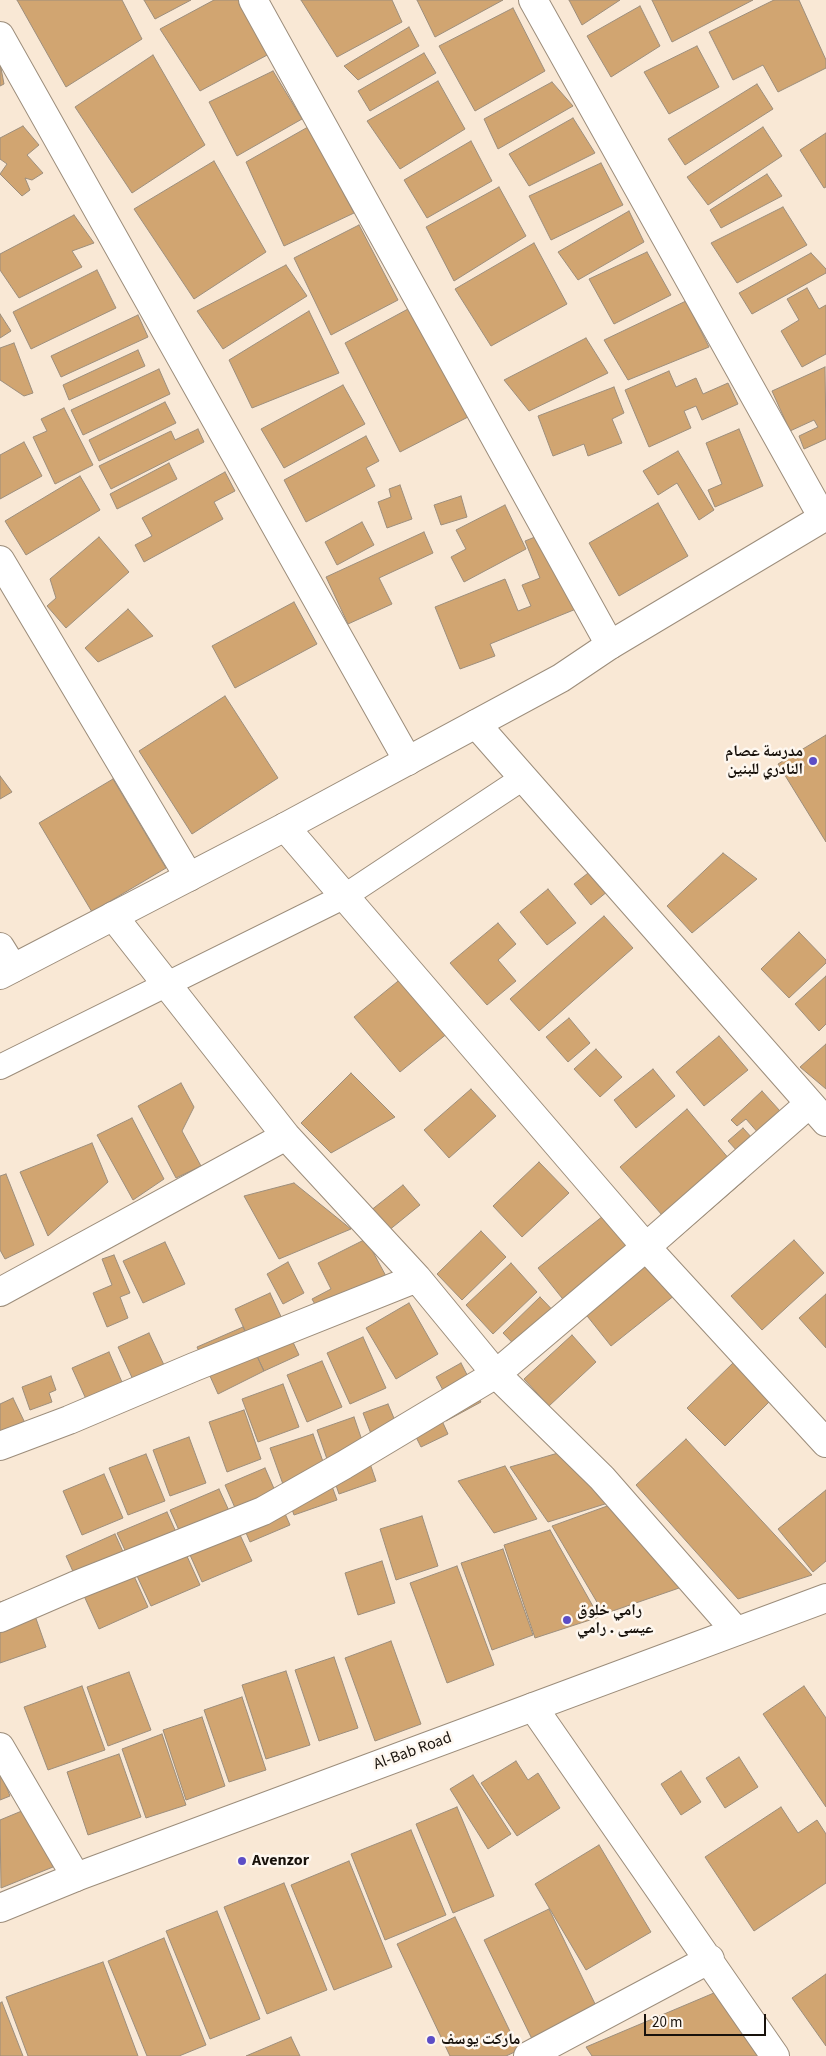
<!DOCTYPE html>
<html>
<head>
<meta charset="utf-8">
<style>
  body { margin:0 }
  #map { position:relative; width:826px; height:2056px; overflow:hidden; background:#f9e8d5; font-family:"Source Sans 3",sans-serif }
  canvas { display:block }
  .scale { position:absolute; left:644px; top:2014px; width:122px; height:22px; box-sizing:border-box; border:2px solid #18120c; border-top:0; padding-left:6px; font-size:15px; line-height:18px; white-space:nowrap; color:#18120c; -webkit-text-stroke:4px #fef7ef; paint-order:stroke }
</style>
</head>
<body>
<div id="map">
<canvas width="826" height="2056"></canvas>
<div class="scale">20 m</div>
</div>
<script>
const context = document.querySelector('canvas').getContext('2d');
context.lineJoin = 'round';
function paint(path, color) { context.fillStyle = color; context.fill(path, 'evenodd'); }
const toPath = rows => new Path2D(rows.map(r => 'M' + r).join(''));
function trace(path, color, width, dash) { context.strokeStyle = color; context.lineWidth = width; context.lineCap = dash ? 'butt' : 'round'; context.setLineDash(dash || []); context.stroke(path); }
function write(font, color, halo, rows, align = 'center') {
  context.font = font + ' "Source Sans 3","Noto Naskh Arabic",sans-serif'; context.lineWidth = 5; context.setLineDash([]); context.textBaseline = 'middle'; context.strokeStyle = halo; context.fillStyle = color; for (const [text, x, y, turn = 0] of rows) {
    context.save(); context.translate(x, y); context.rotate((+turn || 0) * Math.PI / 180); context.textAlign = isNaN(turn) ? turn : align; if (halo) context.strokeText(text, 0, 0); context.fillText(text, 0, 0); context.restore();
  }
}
const building = toPath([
  [17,0,122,0,142,39,66,87,17,0],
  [144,0,191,0,155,19,144,0],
  [214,0,239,0,271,53,200,91,160,29,214,0],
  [301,0,392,0,402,22,337,57,301,0],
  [417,0,503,0,435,37,417,0],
  [569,0,620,0,582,25,569,0],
  [652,0,753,0,672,42,652,0],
  [774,0,799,0,826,60,826,68,778,92,763,65,733,80,709,32,774,0],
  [640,6,660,46,611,77,587,36,640,6],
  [513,8,545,71,475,111,439,46,513,8],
  [409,27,419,46,358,80,344,66,409,27],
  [697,46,719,87,669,114,644,72,697,46],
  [424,53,436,73,370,111,358,91,424,53],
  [153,55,205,145,132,193,75,107,153,55],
  [0,63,4,84,0,86,0,63],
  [273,71,302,119,237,156,209,102,273,71],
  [438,81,465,129,400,169,367,121,438,81],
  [552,82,573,106,498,149,484,119,552,82],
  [757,84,773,109,685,165,668,139,757,84],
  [573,118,595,153,529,186,509,154,573,118],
  [23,126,39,145,27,155,43,173,32,180,25,178,30,190,22,196,0,174,7,164,0,159,0,138,23,126],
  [308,127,354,213,284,246,246,162,308,127],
  [763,127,782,156,708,205,687,177,763,127],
  [826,133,826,187,824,188,800,150,826,133],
  [471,141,492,181,427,218,404,180,471,141],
  [214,161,266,252,194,299,134,209,214,161],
  [601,163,623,205,551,240,529,196,601,163],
  [767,174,782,196,721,228,710,210,767,174],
  [499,187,526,236,454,281,426,227,499,187],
  [783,207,807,245,737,283,711,243,783,207],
  [629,211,644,242,578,280,558,252,629,211],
  [74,215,94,243,72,251,82,267,19,298,0,270,0,254,74,215],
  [359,225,398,300,331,335,294,258,359,225],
  [534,243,567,304,491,346,455,289,534,243],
  [647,252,671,295,614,324,589,279,647,252],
  [811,253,826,269,826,273,752,314,739,293,811,253],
  [286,265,307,296,223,349,197,311,286,265],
  [97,270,116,308,31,349,13,312,97,270],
  [807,288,819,309,826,305,826,354,802,367,781,331,799,320,787,299,807,288],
  [686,301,709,347,628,380,604,340,686,301],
  [408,309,468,417,400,452,345,343,408,309],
  [309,311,339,373,252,408,229,360,309,311],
  [0,314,11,331,0,338,0,314],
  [138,315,148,337,61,377,51,356,138,315],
  [586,338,608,373,529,411,504,380,586,338],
  [14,343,33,393,24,396,0,380,0,348,14,343],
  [138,350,145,366,69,400,63,385,138,350],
  [825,367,826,439,804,449,799,436,818,427,814,420,790,431,772,391,825,367],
  [159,369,170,394,83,435,71,410,159,369],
  [669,371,676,387,696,378,703,394,728,383,738,404,702,420,696,406,684,411,691,428,649,447,625,390,669,371],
  [343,385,365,424,284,468,261,429,343,385],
  [614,387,624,413,612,419,622,443,588,456,584,444,553,456,538,416,614,387],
  [165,402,176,423,99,461,89,440,165,402],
  [64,408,93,465,55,484,33,437,47,431,41,419,64,408],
  [198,429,204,442,111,489,99,466,171,431,175,440,198,429],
  [739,429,763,486,715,507,708,490,722,484,706,443,739,429],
  [366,436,379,461,366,468,375,486,306,522,284,480,366,436],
  [24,442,42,476,0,499,0,455,24,442],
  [678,451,714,510,699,520,677,483,658,495,643,471,678,451],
  [169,463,177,479,117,509,110,494,169,463],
  [225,472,235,491,214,502,223,519,144,562,135,545,152,536,142,518,225,472],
  [80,476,100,510,26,555,5,521,80,476],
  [400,485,412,519,387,528,378,502,391,497,389,489,400,485],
  [461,496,467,517,441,525,434,505,461,496],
  [658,503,688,556,619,596,589,543,658,503],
  [505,505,526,549,464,582,451,557,466,549,456,530,505,505],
  [362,522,374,545,337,565,325,542,362,522],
  [424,532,433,553,379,578,392,604,348,624,326,577,424,532],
  [545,533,576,609,490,644,495,656,460,669,435,607,505,579,518,611,531,606,522,585,540,578,525,541,545,533],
  [99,537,129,572,66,628,47,606,56,598,50,579,99,537],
  [294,602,317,644,235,688,212,646,294,602],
  [128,609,153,636,98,662,85,648,128,609],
  [225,696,278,778,192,834,139,751,225,696],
  [826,735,826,842,778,764,826,735],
  [0,776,12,792,0,799,0,776],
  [113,779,166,868,92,912,39,823,113,779],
  [723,853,757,879,692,933,667,906,723,853],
  [592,870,608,891,591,905,574,884,592,870],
  [548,889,576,923,547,945,520,912,548,889],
  [604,916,633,948,539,1031,510,999,604,916],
  [498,923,516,944,498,960,516,981,487,1005,450,963,498,923],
  [799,932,826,960,826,963,789,998,761,969,799,932],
  [408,973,454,1028,400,1072,354,1017,408,973],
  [826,976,826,1024,819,1031,795,1004,826,976],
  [569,1018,590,1043,568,1062,546,1037,569,1018],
  [719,1036,748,1070,704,1106,676,1072,719,1036],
  [826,1044,826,1089,800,1067,826,1044],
  [596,1049,622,1077,600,1097,574,1069,596,1049],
  [653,1069,675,1096,636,1128,614,1100,653,1069],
  [351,1073,395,1117,331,1153,301,1123,351,1073],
  [181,1083,194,1107,182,1131,201,1166,176,1178,138,1106,181,1083],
  [471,1089,496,1116,449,1158,424,1130,471,1089],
  [762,1091,789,1121,766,1142,746,1119,737,1126,731,1120,762,1091],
  [687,1109,746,1179,671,1244,653,1223,662,1215,620,1167,687,1109],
  [132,1118,164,1179,133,1200,97,1135,132,1118],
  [743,1128,763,1150,748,1163,728,1141,743,1128],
  [92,1143,108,1182,48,1236,20,1172,92,1143],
  [539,1162,569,1193,522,1237,493,1206,539,1162],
  [6,1174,34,1245,5,1259,0,1250,0,1176,6,1174],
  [294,1183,351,1229,279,1259,244,1196,294,1183],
  [403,1185,420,1205,388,1231,370,1211,403,1185],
  [603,1216,632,1251,566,1303,538,1268,603,1216],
  [481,1231,506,1257,462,1300,437,1274,481,1231],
  [366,1239,394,1291,327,1326,312,1299,331,1289,318,1263,366,1239],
  [794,1240,824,1273,762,1330,731,1296,794,1240],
  [165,1242,185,1284,143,1303,123,1261,165,1242],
  [640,1252,675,1295,611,1346,576,1302,640,1252],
  [114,1255,130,1293,120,1297,128,1318,107,1327,93,1293,112,1285,102,1259,114,1255],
  [288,1262,304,1293,283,1304,267,1274,288,1262],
  [511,1263,537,1292,493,1334,466,1305,511,1263],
  [270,1293,299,1355,264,1371,235,1309,270,1293],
  [826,1294,826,1348,799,1318,826,1294],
  [540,1297,567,1325,530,1361,503,1333,540,1297],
  [409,1303,438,1354,396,1379,366,1328,409,1303],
  [243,1327,264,1371,218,1394,197,1347,243,1327],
  [149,1333,171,1380,140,1395,118,1347,149,1333],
  [572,1335,596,1362,549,1406,524,1379,572,1335],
  [363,1337,386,1388,350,1404,327,1353,363,1337],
  [109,1352,131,1403,95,1419,72,1368,109,1352],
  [322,1361,342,1407,307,1422,287,1375,322,1361],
  [734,1362,771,1400,725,1446,687,1408,734,1362],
  [461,1363,481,1402,446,1421,435,1399,445,1394,436,1377,461,1363],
  [51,1376,56,1390,49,1393,52,1402,30,1410,22,1387,51,1376],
  [283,1384,299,1427,258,1442,242,1399,283,1384],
  [13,1398,25,1423,0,1434,0,1404,13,1398],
  [388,1404,404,1442,378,1452,363,1413,388,1404],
  [244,1410,261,1459,227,1472,209,1422,244,1410],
  [438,1412,448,1434,421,1447,410,1425,438,1412],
  [354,1417,376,1481,339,1494,317,1430,354,1417],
  [313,1434,337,1500,294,1515,270,1448,313,1434],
  [189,1437,206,1483,170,1496,153,1450,189,1437],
  [686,1439,812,1575,738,1599,636,1485,686,1439],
  [565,1451,608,1503,548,1522,510,1467,565,1451],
  [146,1454,165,1501,128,1515,109,1468,146,1454],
  [505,1466,537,1519,494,1533,458,1481,505,1466],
  [265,1468,290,1525,250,1542,225,1485,265,1468],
  [104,1474,123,1518,82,1535,63,1491,104,1474],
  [219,1489,252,1561,202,1582,170,1510,219,1489],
  [826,1490,826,1561,813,1572,778,1529,826,1490],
  [610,1505,682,1587,604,1614,552,1526,610,1505],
  [167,1512,200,1585,151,1606,117,1533,167,1512],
  [422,1516,438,1566,396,1580,380,1529,422,1516],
  [550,1530,599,1617,535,1638,504,1545,550,1530],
  [115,1534,148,1607,99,1629,66,1556,115,1534],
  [503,1549,533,1635,492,1650,461,1563,503,1549],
  [382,1561,395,1603,358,1615,345,1573,382,1561],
  [457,1566,494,1665,447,1683,410,1583,457,1566],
  [27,1593,46,1647,0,1663,0,1602,27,1593],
  [391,1641,421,1724,375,1741,345,1658,391,1641],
  [334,1657,358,1728,319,1741,295,1670,334,1657],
  [286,1671,310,1745,266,1759,242,1685,286,1671],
  [129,1672,151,1730,108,1746,87,1687,129,1672],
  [82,1686,105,1750,48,1770,24,1707,82,1686],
  [804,1686,826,1718,826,1807,763,1714,804,1686],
  [242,1697,266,1770,229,1782,204,1710,242,1697],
  [202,1717,225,1786,186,1800,163,1730,202,1717],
  [162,1734,186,1805,146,1818,122,1749,162,1734],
  [119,1754,141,1817,88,1835,67,1772,119,1754],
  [739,1757,758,1787,725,1808,706,1778,739,1757],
  [516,1761,528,1780,538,1773,560,1808,517,1836,481,1783,516,1761],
  [0,1771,10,1796,0,1800,0,1771],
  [681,1771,701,1802,681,1815,661,1784,681,1771],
  [473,1775,511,1834,488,1849,450,1789,473,1775],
  [457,1807,494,1896,453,1913,416,1824,457,1807],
  [781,1807,798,1833,817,1820,826,1834,826,1883,754,1931,705,1857,781,1807],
  [29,1808,53,1867,1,1888,0,1820,29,1808],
  [411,1830,446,1915,385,1940,351,1854,411,1830],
  [599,1845,651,1932,586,1970,535,1884,599,1845],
  [349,1861,392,1967,334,1990,291,1885,349,1861],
  [284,1883,327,1990,267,2014,224,1907,284,1883],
  [549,1909,597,2008,532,2039,484,1940,549,1909],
  [217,1911,260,2019,210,2039,166,1931,217,1911],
  [455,1917,519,2050,506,2056,450,2056,397,1944,455,1917],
  [164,1938,206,2045,179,2056,147,2056,108,1961,164,1938],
  [103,1962,138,2056,28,2056,6,1997,103,1962],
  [826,1974,826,2046,792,1998,826,1974],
  [721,1990,761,2056,592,2056,586,2047,721,1990],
  [2,2002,23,2056,0,2056,0,2003,2,2002],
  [291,2037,300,2056,246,2056,291,2037]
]);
const service = toPath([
  [0,1067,345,896,523,778]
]);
const minor = toPath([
  [253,0,610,645],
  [533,0,823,518],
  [0,36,408,761],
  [0,560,189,877],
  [476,724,826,1122],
  [285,827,646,1247,826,1443],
  [113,916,286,1136,417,1278,496,1374,602,1478,736,1631],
  [0,947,13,968],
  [0,1292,286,1136],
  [0,1446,69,1420,194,1367,417,1278],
  [0,1618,74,1586,263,1511,344,1465,496,1374,646,1247,809,1104],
  [533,1707,775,2056],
  [0,1747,76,1877],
  [528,2056,710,1959]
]);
const tertiary = toPath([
  [0,975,285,827,561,678,610,645,826,516]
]);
const secondary = toPath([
  [0,1908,76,1877,826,1598]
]);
const markers = [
  [813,761,5,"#5c4dc6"],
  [567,1620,5,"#5c4dc6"],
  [242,1861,5,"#5c4dc6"],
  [431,2040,5,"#5c4dc6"]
];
const poiNames = [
  ["مدرسة عصام",803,752,"right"],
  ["النادري للبنين",803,770,"right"],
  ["رامي خلوق",577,1611],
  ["عيسى . رامي",577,1629],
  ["Avenzor",252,1861],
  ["ماركت يوسف",441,2040]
];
const streetNames = [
  ["Al-Bab Road",413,1752,-20]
];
paint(building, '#d1a571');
trace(building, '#9d8e7c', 1);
trace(service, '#9c8d7b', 26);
trace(minor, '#9c8d7b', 30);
trace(tertiary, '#9c8d7b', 30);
trace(secondary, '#9c8d7b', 30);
trace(service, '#fff', 24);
trace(minor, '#fff', 28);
trace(tertiary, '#fff', 28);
trace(secondary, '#fff', 28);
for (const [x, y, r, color] of markers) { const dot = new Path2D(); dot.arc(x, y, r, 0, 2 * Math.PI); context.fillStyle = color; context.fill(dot); trace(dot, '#fef7ef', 2); }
write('bold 16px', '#18120c', '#fef7ef', poiNames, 'left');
write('16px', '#18120c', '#fef7ef', streetNames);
</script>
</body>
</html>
